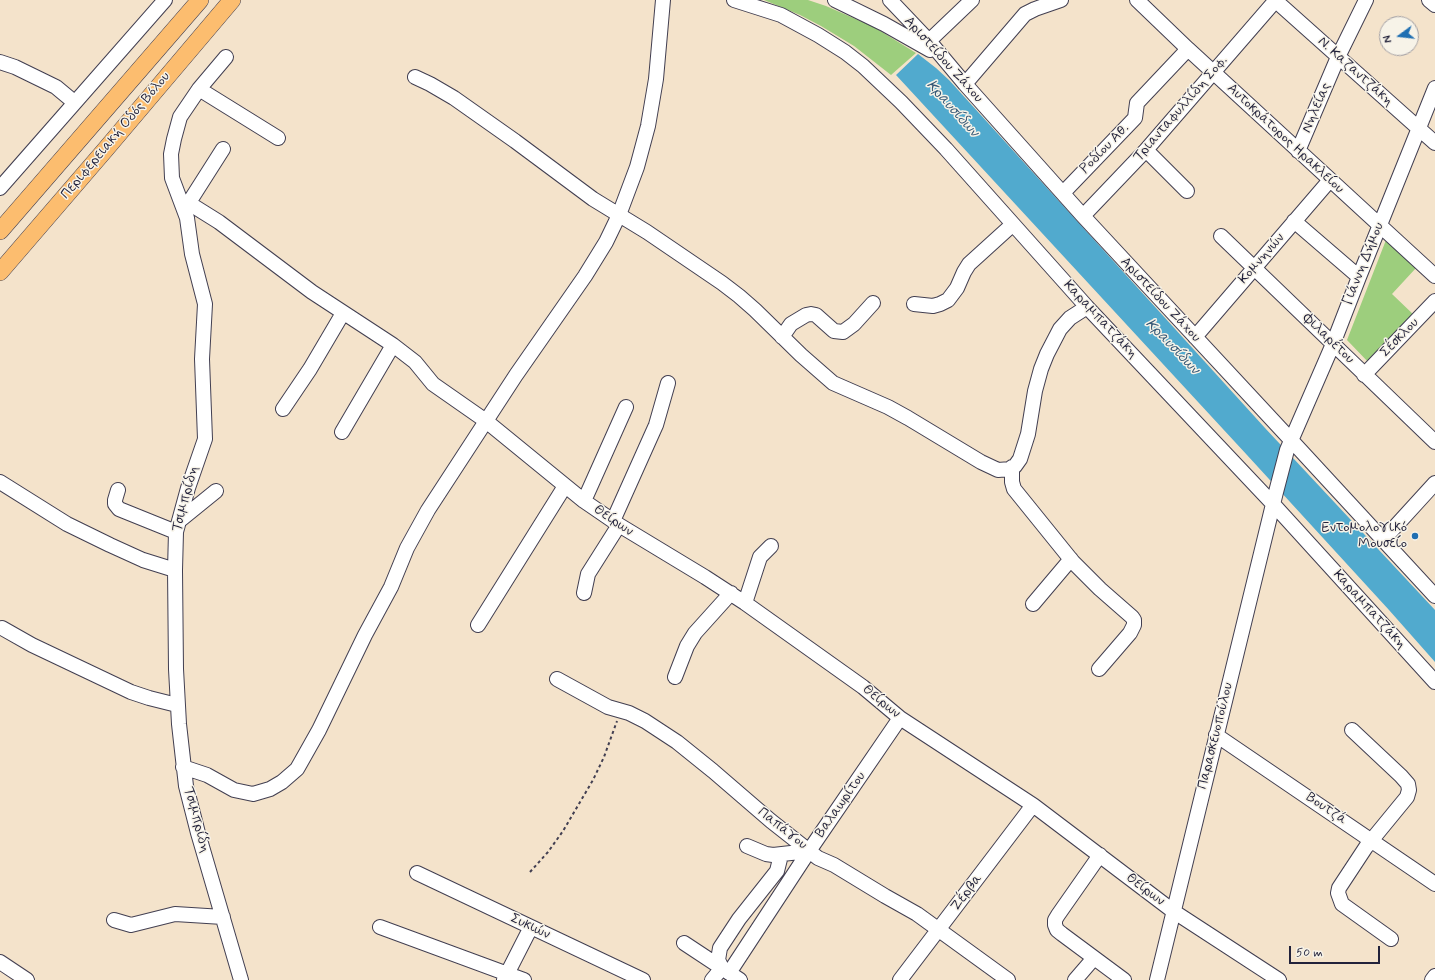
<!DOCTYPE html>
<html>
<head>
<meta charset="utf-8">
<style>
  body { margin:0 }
  #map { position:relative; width:1435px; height:980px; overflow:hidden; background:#f4e3cb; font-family:Mynerve,sans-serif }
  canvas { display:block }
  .north { position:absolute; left:1379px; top:16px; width:40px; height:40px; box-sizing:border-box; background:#f7f3e8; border:1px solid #a29fa3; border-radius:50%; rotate:255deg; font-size:11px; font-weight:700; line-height:16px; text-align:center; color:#22223b }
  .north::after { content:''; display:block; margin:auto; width:14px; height:18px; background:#1f6fb2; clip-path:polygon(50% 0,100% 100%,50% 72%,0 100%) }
  .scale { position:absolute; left:1289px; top:946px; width:91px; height:18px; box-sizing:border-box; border:2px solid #22223b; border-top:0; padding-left:5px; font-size:12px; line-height:14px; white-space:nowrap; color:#22223b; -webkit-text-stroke:3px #f7f3e8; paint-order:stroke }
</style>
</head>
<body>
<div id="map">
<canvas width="1435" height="980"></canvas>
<div class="north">N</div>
<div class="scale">50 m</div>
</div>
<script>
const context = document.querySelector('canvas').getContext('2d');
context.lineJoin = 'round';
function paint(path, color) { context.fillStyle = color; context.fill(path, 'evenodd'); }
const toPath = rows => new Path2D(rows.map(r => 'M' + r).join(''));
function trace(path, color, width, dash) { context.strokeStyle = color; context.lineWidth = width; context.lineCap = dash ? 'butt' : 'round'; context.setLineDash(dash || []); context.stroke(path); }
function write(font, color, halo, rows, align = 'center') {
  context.font = font + ' Mynerve,sans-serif'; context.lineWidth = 3; context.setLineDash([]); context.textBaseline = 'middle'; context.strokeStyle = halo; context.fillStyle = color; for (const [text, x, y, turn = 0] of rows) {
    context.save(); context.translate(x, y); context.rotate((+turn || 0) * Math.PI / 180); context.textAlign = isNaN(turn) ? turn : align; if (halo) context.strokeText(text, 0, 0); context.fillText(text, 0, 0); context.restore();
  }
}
const green = toPath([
  [764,0,808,0,826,6,874,27,916,53,891,75,854,46,821,26,800,15],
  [1386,240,1416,268,1392,294,1415,316,1370,364,1347,340]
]);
const water = toPath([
  [918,54,936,68,949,80,1265,428,1435,610,1435,662,1389,610,1247,455,896,75]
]);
const path = toPath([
  [530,872,548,852,563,831,593,780,604,757,617,721]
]);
const minor = toPath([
  [734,0,781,15,818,35,845,52,863,66,901,102,946,149,1087,307,1274,505,1435,682],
  [835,0,884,24,930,50],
  [890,0,929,41,965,84,1083,216,1291,440,1435,596],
  [1137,0,1188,49,1435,276],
  [1429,0,1435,5],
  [1276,1,1435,143],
  [929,41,972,0],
  [226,57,199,89,180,117,174,139,171,154,172,178,187,218,192,254,205,304,202,359,205,439,188,488,176,532,175,570,176,669,179,724,186,786,198,833,241,980],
  [0,62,15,67,56,87,74,102],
  [415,77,430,84,454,98,515,141,593,199,647,232,722,283,739,296,755,310,801,355,833,383,888,407,908,418,981,462,998,470,1011,469,1015,466,1020,459,1028,434,1035,391,1041,369,1047,354,1060,329,1070,318,1087,307],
  [965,84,1025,14,1035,9,1061,0],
  [199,89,278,138],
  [1146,150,1187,191],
  [1298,151,1338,57,1366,0],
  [0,188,165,0],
  [1063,193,1135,118,1137,103,1188,49],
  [188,204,223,149],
  [183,205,188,204,195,207,219,222,312,292,393,345,415,362,433,384,486,421,584,501,619,525,705,577,745,603,863,687,900,718,1033,805,1173,911,1279,980],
  [1083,216,1146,150,1276,0],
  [1294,221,1359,277],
  [1221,236,1435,442],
  [914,304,933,306,940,304,948,300,957,288,964,272,969,264,1012,225],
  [782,337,791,324,806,315,811,314,816,315,834,331,843,332,854,324,873,303],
  [1195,337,1330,180],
  [1364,375,1435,301],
  [283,409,310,369,343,313],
  [342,432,393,345],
  [1012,467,1012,482,1014,489,1073,562,1100,589,1132,617,1134,620,1134,625,1130,633,1099,669],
  [0,482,67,524,110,545,143,560,175,570],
  [118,490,115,500,115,504,119,509,176,532],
  [584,501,626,407],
  [179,521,216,491],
  [613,521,656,425,668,383],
  [1383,540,1435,483],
  [584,593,588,574,619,525],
  [745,603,760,557,771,546],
  [1033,604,1071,559],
  [478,625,565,486],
  [2,628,32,645,131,692,149,698,177,705],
  [675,677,687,646,695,633,731,593],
  [557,679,608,707,629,713,645,721,677,742,713,771,771,821,818,858,834,865,885,896,917,914,1008,980],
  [1352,730,1401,776,1408,784,1409,790,1407,797,1366,847,1339,888,1338,893,1342,904,1391,939],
  [1216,735,1435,884],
  [183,767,207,775,234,790,253,794,270,789,282,782,297,769,301,762,319,730,365,635,391,587,407,548,428,510,516,375,585,276,606,242,619,215,637,167,648,126,656,79,663,0],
  [747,846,766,854,773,855,809,851],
  [1100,855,1058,915,1055,920,1055,925,1057,930,1062,934,1124,980],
  [417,873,643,980],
  [114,920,131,925,175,914,223,917],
  [380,927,524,980],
  [684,943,740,980],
  [0,962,27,980],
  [729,973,809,851,900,718],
  [504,980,531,927],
  [712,980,722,968,718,960,720,948,739,919,777,871,781,855],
  [900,980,1033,805],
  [1075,980,1094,958],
  [1157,980,1276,492,1287,450,1333,344,1359,277,1435,88],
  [1432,980,1435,976]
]);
const major = toPath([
  [0,231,200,0],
  [0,272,105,150,232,0]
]);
const markers = [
  [1415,536,4,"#1f6fb2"]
];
const streetNames = [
  ["Αριστείδου Ζάχου",943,60,48],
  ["Ν. Καζαντζάκη",1355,72,42],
  ["Νηλείας",1317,108,-67],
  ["Τριανταφυλλίδη Σοφ.",1181,109,-49],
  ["Περιφερειακή Οδός Βόλου",116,136,-50],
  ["Αυτοκράτορος Ηρακλείου",1285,139,43],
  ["Ροδίου Αθ.",1105,149,-46],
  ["Κομνηνών",1262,259,-49],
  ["Γιάννη Δήμου",1364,264,-68],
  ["Αριστείδου Ζάχου",1160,300,47],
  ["Καραμπατζάκη",1100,320,47],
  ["Σέσκλου",1400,338,-46],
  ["Φιλαρέτου",1328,339,44],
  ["Τσιμπρίδη",186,499,-75],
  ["Θείρων",613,521,34],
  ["Καραμπατζάκη",1369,610,48],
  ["Θείρων",881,702,39],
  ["Παρασκευοπούλου",1216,736,-76],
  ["Βαλαωρίτου",841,805,-55],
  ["Βουτζά",1326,809,34],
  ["Τσιμπρίδη",196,820,75],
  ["Παπάγου",782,829,38],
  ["Θείρων",1145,890,37],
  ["Ζέρβα",967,893,-53],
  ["Συκιών",530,927,25]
];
const poiNames = [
  ["Εντομολογικό",1407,528],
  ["Mουσείο",1407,544]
];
const waterNames = [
  ["Κραυσίδων",952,109,48],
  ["Κραυσίδων",1172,347,46]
];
paint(green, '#9dce7d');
paint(water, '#51aace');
trace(minor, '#423f51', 16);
trace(major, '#423f51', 18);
trace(path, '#423f51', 2, [3, 3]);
trace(minor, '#fff', 14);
trace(major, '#fcbd6f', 17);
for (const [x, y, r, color] of markers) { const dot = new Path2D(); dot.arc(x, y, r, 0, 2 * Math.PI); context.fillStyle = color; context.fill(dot); trace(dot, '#f7f3e8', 1.5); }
write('14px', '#22223b', '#f7f3e8', streetNames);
write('14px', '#22223b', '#f7f3e8', poiNames, 'right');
write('italic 15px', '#355876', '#f7f3e8', waterNames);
</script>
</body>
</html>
